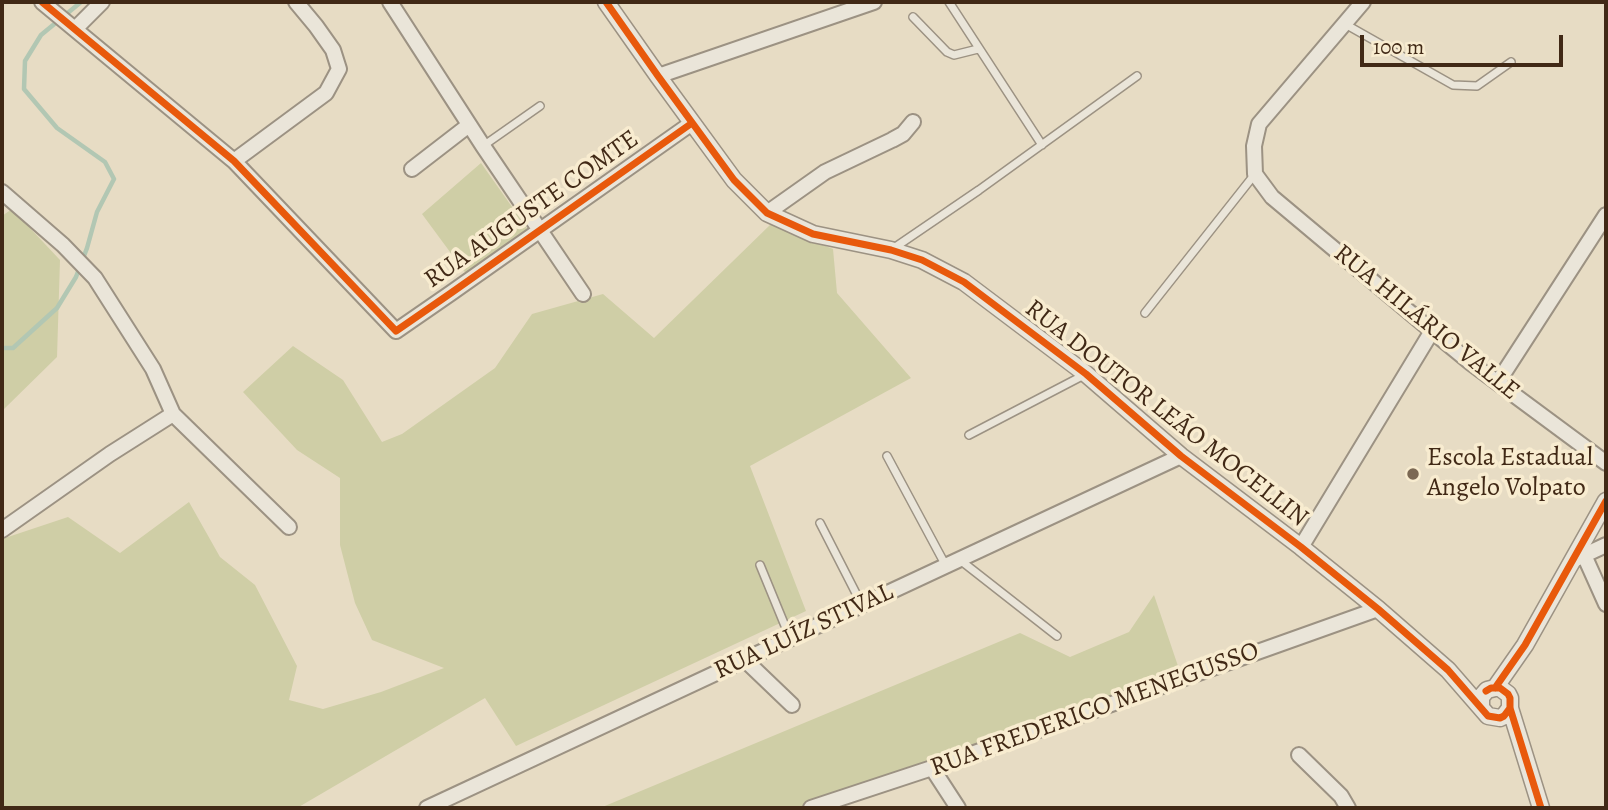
<!DOCTYPE html>
<html>
<head>
<meta charset="utf-8">
<style>
  body { margin:0 }
  #map { position:relative; width:1608px; height:810px; overflow:hidden; background:#e7dcc4; font-family:Alegreya,serif }
  canvas { display:block }
  .frame { position:absolute; inset:0; border:4px solid #412916; pointer-events:none }
  .scale { position:absolute; left:1360px; top:35px; width:203px; height:32px; box-sizing:border-box; border:4px solid #412916; border-top:0; padding-left:9px; font-size:21px; line-height:24px; white-space:nowrap; color:#412916; -webkit-text-stroke:5px #f8ecd0; paint-order:stroke }
</style>
</head>
<body>
<div id="map">
<canvas width="1608" height="810"></canvas>
<div class="frame"></div>
<div class="scale">100 m</div>
</div>
<script>
const context = document.querySelector('canvas').getContext('2d');
context.lineJoin = 'round';
function paint(path, color) { context.fillStyle = color; context.fill(path, 'evenodd'); }
const toPath = rows => new Path2D(rows.map(r => 'M' + r).join(''));
function trace(path, color, width, dash) { context.strokeStyle = color; context.lineWidth = width; context.lineCap = dash ? 'butt' : 'round'; context.setLineDash(dash || []); context.stroke(path); }
function write(font, color, halo, rows, align = 'center') {
  context.font = font + ' Alegreya,serif'; context.lineWidth = 7; context.setLineDash([]); context.textBaseline = 'middle'; context.strokeStyle = halo; context.fillStyle = color; for (const [text, x, y, turn = 0] of rows) {
    context.save(); context.translate(x, y); context.rotate((+turn || 0) * Math.PI / 180); context.textAlign = isNaN(turn) ? turn : align; if (halo) context.strokeText(text, 0, 0); context.fillText(text, 0, 0); context.restore();
  }
}
const green = toPath([
  [481,163,529,231,467,275,422,214],
  [12,209,60,260,57,357,2,411,2,216],
  [771,224,833,249,837,293,911,378,750,466,806,611,516,746,485,698,297,808,2,808,2,539,68,517,120,553,189,502,220,557,255,585,297,666,289,700,323,709,381,692,444,668,372,640,355,603,340,545,340,478,297,450,243,392,293,346,343,380,382,442,402,434,495,368,532,314,603,294,654,338],
  [1154,595,1180,672,1063,718,802,808,600,808,1020,633,1070,657,1129,632]
]);
const stream = toPath([
  [2,348,13,348,57,308,76,277,87,248,97,212,114,179,105,162,57,128,24,89,25,61,41,35,81,2]
]);
const service = toPath([
  [949,2,1042,145],
  [913,17,947,52,954,55,978,49],
  [1345,24,1453,85,1477,86,1511,62],
  [483,146,540,106],
  [894,248,979,190,1137,76],
  [1145,313,1255,174],
  [969,435,1086,374],
  [887,456,946,566],
  [820,523,862,605],
  [960,560,1057,636],
  [760,565,790,638]
]);
const minor = toPath([
  [42,2,234,161,396,331,451,293,692,123],
  [390,2,483,146,583,294],
  [1363,2,1259,124,1254,146,1255,174,1272,197,1432,331,1471,363,1606,463],
  [75,29,102,2],
  [658,76,874,2],
  [234,161,326,93,339,69,333,50,316,26,296,2],
  [412,169,469,125],
  [2,192,63,245,95,278,153,369,173,414,289,527],
  [767,213,825,172,892,140,903,134,913,122],
  [1498,382,1606,215],
  [2,530,110,454,173,414],
  [1301,547,1432,331],
  [1584,555,1606,604],
  [1576,559,1606,545],
  [745,660,792,705],
  [1299,755,1341,796,1348,808],
  [932,768,958,808],
  [427,808,1181,456],
  [811,808,932,768,1378,609]
]);
const tertiary = toPath([
  [606,2,658,76,734,180,767,213,813,234,891,250,922,260,964,282,1086,374,1181,456,1301,547,1378,609,1448,670,1488,716,1500,718,1504,716,1510,708],
  [1495,688,1525,645,1606,501],
  [1481,707,1481,697,1487,690,1495,688,1500,688,1508,694,1510,698,1510,708,1541,808]
]);
const cycleway = toPath([
  [42,2,234,161,396,331,451,293,692,123],
  [606,2,658,76,734,180,767,213,813,234,891,250,922,260,964,282,1086,374,1181,456,1301,547,1378,609,1448,670,1488,716,1500,718,1504,716,1510,708],
  [1495,688,1525,645,1606,501],
  [1486,691,1491,688,1500,688,1508,694,1510,698,1510,708,1541,808]
]);
const markers = [
  [1413,474,7,"#7b6853"]
];
const streetNames = [
  ["RUA AUGUSTE COMTE",532,210,-35],
  ["RUA HILÁRIO VALLE",1426,323,39],
  ["RUA DOUTOR LEÃO MOCELLIN",1166,414,38],
  ["RUA LUÍZ STIVAL",804,632,-25],
  ["RUA FREDERICO MENEGUSSO",1095,710,-20]
];
const poiNames = [
  ["Escola Estadual",1427,459],
  ["Angelo Volpato",1427,489]
];
paint(green, '#cfcea6');
trace(stream, '#b2c7b3', 4.5);
trace(service, '#9c9283', 10);
trace(minor, '#9c9283', 18);
trace(tertiary, '#9c9283', 19);
trace(service, '#eae5d9', 7);
trace(minor, '#eae5d9', 14);
trace(tertiary, '#eae5d9', 16);
trace(cycleway, '#e8590c', 7);
for (const [x, y, r, color] of markers) { const dot = new Path2D(); dot.arc(x, y, r, 0, 2 * Math.PI); context.fillStyle = color; context.fill(dot); trace(dot, '#f8ecd0', 2.5); }
write('26px', '#412916', '#f8ecd0', streetNames);
write('26px', '#412916', '#f8ecd0', poiNames, 'left');
</script>
</body>
</html>
